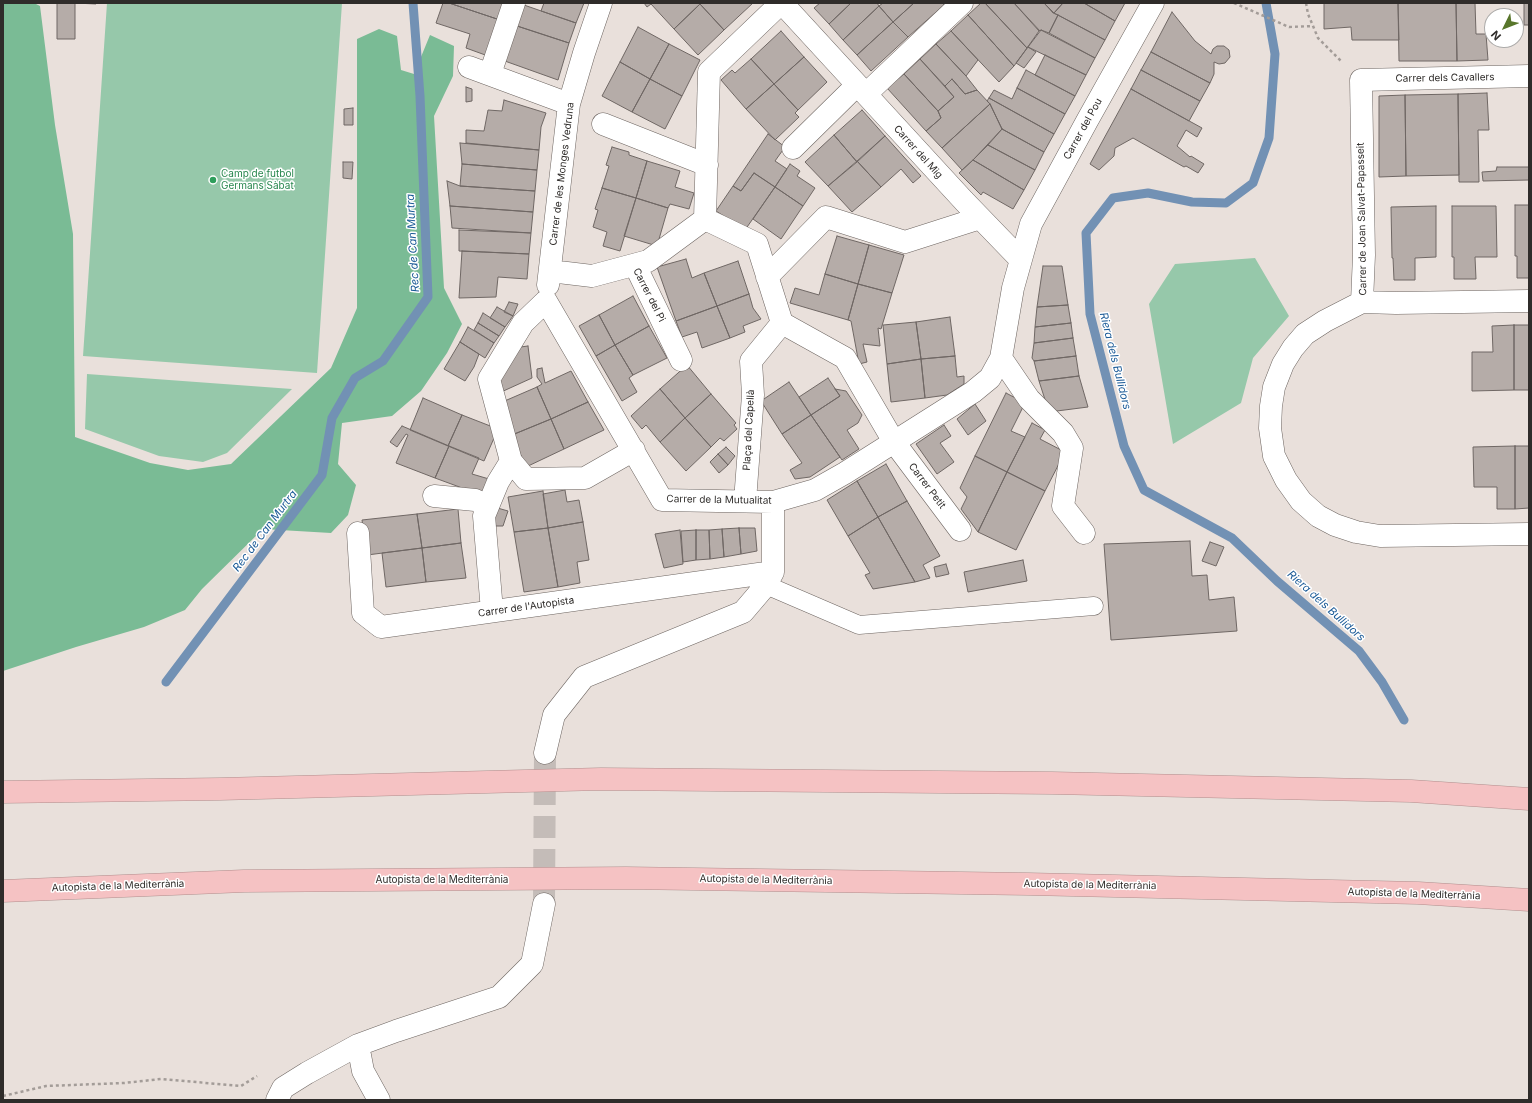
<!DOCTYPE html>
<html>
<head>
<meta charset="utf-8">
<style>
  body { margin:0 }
  #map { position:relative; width:1532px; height:1103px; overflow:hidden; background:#e9e0db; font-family:Inter,sans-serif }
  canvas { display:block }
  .frame { position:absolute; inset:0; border:4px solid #2f2c2a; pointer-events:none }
  .north { position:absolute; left:1484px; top:8px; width:40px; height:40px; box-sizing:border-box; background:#fff; border:1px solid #acabaa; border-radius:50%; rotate:227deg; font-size:11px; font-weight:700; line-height:16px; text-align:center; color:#2f2c2a }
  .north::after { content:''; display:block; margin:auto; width:14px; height:18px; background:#58762b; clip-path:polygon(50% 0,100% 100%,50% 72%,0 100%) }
</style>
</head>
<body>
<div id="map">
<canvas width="1532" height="1103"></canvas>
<div class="frame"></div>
<div class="north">N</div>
</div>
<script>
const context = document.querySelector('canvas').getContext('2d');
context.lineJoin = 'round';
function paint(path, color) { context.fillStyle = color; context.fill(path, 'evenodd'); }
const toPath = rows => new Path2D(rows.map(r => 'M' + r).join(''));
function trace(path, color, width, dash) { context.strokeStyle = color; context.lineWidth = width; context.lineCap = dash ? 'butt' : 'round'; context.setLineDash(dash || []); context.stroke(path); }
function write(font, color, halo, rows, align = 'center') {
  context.font = font + ' Inter,sans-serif'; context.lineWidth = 3; context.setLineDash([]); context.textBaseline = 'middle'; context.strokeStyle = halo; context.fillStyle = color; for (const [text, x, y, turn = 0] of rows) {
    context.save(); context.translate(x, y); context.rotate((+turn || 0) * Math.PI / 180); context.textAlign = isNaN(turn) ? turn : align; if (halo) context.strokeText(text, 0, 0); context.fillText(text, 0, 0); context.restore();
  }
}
const green = toPath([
  [107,3,342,3,317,373,83,356],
  [1255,258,1289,316,1253,358,1241,403,1173,444,1149,304,1175,264],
  [87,374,292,389,227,453,203,462,159,456,85,429]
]);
const forest = toPath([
  [3,3,34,3,40,6,55,125,73,234,75,437,150,463,188,470,231,464,331,368,357,308,357,39,379,29,397,36,401,70,414,74,430,35,454,46,453,76,434,116,444,288,462,324,447,353,421,391,392,416,342,423,338,464,356,485,348,515,331,533,263,529,202,589,185,610,144,627,76,647,3,671]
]);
const stream = toPath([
  [1266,3,1275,54,1269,138,1253,183,1226,203,1192,202,1148,193,1113,198,1086,233,1090,314,1124,446,1144,490,1232,538,1277,581,1359,651,1382,682,1404,720],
  [166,682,322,475,332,418,355,378,383,361,428,297,420,96,413,3]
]);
const building = toPath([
  [57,3,96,3,96,4,75,3,75,39,57,39,57,3],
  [443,3,449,3,500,20,488,56,466,48,470,34,436,23,443,3],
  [449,3,506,3,500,20,449,3],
  [544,3,584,3,576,23,541,11,544,3],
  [644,3,699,3,700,4,674,29,651,4,647,7,644,3],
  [702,3,753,3,724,30,700,4,702,3],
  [820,3,851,3,829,24,814,8,820,3],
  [851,3,877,3,879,6,843,40,829,24,851,3],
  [883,3,914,3,893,22,879,6,883,3],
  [914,3,943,3,944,5,908,37,893,22,914,3],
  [981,3,985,3,1027,48,1014,66,968,15,981,3],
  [985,3,1014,3,1039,31,1027,48,985,3],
  [1014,3,1044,3,1053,13,1058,15,1049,33,1041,30,1040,31,1014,3],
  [1044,3,1063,3,1054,13,1044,3],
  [1063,3,1084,3,1115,21,1105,40,1054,13,1063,3],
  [1084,3,1125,3,1115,21,1084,3],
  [1324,3,1398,3,1399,40,1352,40,1351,27,1324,29,1324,3],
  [1398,3,1456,3,1457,61,1399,61,1398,3],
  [1456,3,1475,3,1476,34,1486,34,1488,60,1457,61,1456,3],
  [1524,3,1529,3,1529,25,1524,25,1524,3],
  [521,4,576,23,569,43,514,25,521,4],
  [700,4,724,30,698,55,674,29,700,4],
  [879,6,893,22,857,55,843,40,879,6],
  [1172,12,1195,41,1211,54,1213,49,1217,46,1224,46,1229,50,1230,57,1225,63,1219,64,1214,62,1214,74,1210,83,1151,52,1172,12],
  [968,15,1014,66,999,82,951,31,968,15],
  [1058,15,1105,40,1095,58,1049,33,1058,15],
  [893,22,908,37,871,71,857,55,893,22],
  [514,25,569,43,558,80,502,60,514,25],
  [638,27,669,44,650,79,620,62,638,27],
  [1041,30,1095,58,1086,75,1028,47,1041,30],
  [781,31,804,57,774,84,751,59,781,31],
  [951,31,978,60,966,76,936,44,951,31],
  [669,44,700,60,682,96,650,79,669,44],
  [936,44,966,76,977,90,965,94,952,79,945,86,920,59,936,44],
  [1028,47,1036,52,1024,68,1016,63,1028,47],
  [1151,52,1210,83,1200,101,1141,70,1151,52],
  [1045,55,1086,75,1075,96,1035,75,1045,55],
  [804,57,827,82,798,110,774,84,804,57],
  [751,59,774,84,746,109,721,80,732,70,735,73,751,59],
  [920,59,954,97,938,111,904,74,920,59],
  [620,62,650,79,632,112,602,96,620,62],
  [1026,70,1075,96,1065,114,1017,88,1026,70],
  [1141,70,1200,101,1189,121,1131,89,1141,70],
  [904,74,938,111,941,118,926,131,887,88,904,74],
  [650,79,682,96,665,129,632,112,650,79],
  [952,79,965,94,977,90,990,104,942,148,926,131,941,118,938,111,954,97,945,86,952,79],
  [774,84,798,110,795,113,799,117,775,140,746,109,774,84],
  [466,87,472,89,472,101,466,102,466,87],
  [1017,88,1065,114,1054,134,989,98,994,90,1012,99,1017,88],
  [1131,89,1202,128,1197,137,1186,130,1177,146,1190,157,1191,156,1204,164,1198,173,1186,166,1184,167,1133,138,1115,148,1114,156,1099,170,1090,164,1131,89],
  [1487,93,1489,130,1478,130,1479,182,1459,182,1458,94,1487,93],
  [1458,94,1459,175,1406,176,1405,95,1458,94],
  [1405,95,1406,176,1379,177,1379,96,1405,95],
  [989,98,1054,134,1044,152,1002,129,990,104,987,101,989,98],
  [504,100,546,113,541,127,539,150,466,143,466,130,484,131,488,110,502,111,504,100],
  [990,104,1002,129,973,160,962,170,942,148,990,104],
  [353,108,353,125,344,125,344,109,353,108],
  [862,110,885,136,857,162,834,135,862,110],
  [1002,129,1044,152,1035,170,988,145,1002,129],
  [768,134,785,147,775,161,787,169,775,187,754,173,741,191,733,186,768,134],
  [834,135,857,162,828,186,805,162,834,135],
  [885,136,921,176,913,183,901,169,881,187,857,161,885,136],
  [460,143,539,150,537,170,462,164,460,143],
  [988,145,1035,170,1024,190,973,160,988,145],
  [612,147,629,152,629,155,647,161,636,198,602,188,609,166,606,165,612,147],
  [973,160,1024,190,1013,209,983,192,981,195,959,173,973,160],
  [647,161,680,171,675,187,694,193,689,209,670,204,668,208,636,198,647,161],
  [857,161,881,187,852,212,828,186,857,161],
  [343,162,353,162,352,179,343,178,343,162],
  [462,164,537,170,535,191,460,186,462,164],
  [790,164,800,171,797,176,815,188,803,206,775,187,790,164],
  [1497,167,1529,167,1529,180,1483,181,1482,172,1496,171,1497,167],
  [754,173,775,187,745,230,716,211,733,186,741,191,754,173],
  [447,181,460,186,535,191,533,212,450,206,447,181],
  [775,187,803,206,781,239,753,219,775,187],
  [602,188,636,198,620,251,603,246,607,232,593,227,598,210,595,209,602,188],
  [636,198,668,208,657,246,624,236,636,198],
  [1515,205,1529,205,1529,278,1517,278,1517,256,1515,256,1515,205],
  [450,206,533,212,531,233,452,228,450,206],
  [1436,206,1436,257,1415,258,1415,280,1394,280,1393,258,1392,258,1391,207,1436,206],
  [1452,206,1496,206,1497,257,1475,257,1476,279,1454,279,1454,257,1452,257,1452,206],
  [459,230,531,233,529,254,459,251,459,230],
  [837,236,869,245,858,284,825,274,837,236],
  [869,245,904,255,892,293,858,284,869,245],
  [462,251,529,254,527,279,498,277,496,297,459,298,462,251],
  [686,259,692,278,704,273,717,306,676,321,657,267,686,259],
  [738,261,749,294,717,306,704,273,738,261],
  [1043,266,1062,266,1068,305,1037,307,1043,266],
  [825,274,858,284,848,320,790,303,795,288,819,295,825,274],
  [858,284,892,293,881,329,878,328,880,346,863,344,867,362,859,364,851,321,848,320,858,284],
  [749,294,753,308,761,319,743,326,745,332,730,338,717,306,749,294],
  [633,296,649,326,615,345,599,315,633,296],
  [509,302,518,304,513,316,504,312,509,302],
  [1068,305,1071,323,1035,327,1037,307,1068,305],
  [717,306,730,338,702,348,697,332,682,337,676,321,717,306],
  [497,307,513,316,505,327,490,318,497,307],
  [483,313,505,327,499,336,478,323,483,313],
  [599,315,615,345,596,356,579,326,599,315],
  [950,317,955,356,921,359,916,322,950,317],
  [916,322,921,359,887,364,883,325,916,322],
  [478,323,499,336,494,343,474,330,478,323],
  [1071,323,1073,338,1034,343,1035,327,1071,323],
  [1514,325,1529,325,1529,390,1514,390,1514,325],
  [1514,325,1514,390,1472,391,1472,352,1493,352,1492,326,1514,325],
  [649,326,667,358,633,375,615,345,649,326],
  [468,327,494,343,485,358,460,342,468,327],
  [1073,338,1076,356,1034,361,1032,358,1034,343,1073,338],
  [460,342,479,354,474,367,465,381,444,369,460,342],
  [615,345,633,375,629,378,637,392,622,401,596,356,615,345],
  [528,346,532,378,499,393,499,377,513,348,528,346],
  [955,356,957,377,964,376,964,384,947,395,925,398,921,359,955,356],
  [1076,356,1079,376,1039,381,1034,361,1076,356],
  [921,359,925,398,891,402,887,364,921,359],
  [687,365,711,394,685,418,660,389,687,365],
  [542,368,545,383,571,371,588,402,551,419,537,387,542,384,537,377,537,369,542,368],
  [1079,376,1088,407,1049,412,1039,381,1079,376],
  [828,378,840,396,811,415,799,397,828,378],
  [789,382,811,415,782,434,761,401,789,382],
  [537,387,551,419,512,435,500,403,537,387],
  [660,389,685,418,660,442,646,425,642,429,631,416,660,389],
  [835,389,846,391,862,415,858,423,847,430,859,449,842,460,811,415,840,396,835,389],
  [1006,393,1025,403,1011,431,1025,437,1007,472,975,456,1006,393],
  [711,394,736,423,734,425,737,429,724,441,720,438,711,447,685,418,711,394],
  [423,398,462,415,448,446,410,430,423,398],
  [588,402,604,430,564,449,551,419,588,402],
  [975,404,986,421,968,435,957,419,975,404],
  [462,415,498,429,484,461,448,446,462,415],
  [811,415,840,457,810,477,795,479,790,470,802,463,782,434,811,415],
  [685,418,711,447,686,471,660,442,685,418],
  [551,419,564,449,526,467,512,435,551,419],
  [1032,423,1045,430,1040,439,1065,452,1045,491,1007,472,1032,423],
  [944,425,951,436,940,443,954,462,937,474,916,444,944,425],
  [402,426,449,446,435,478,396,463,408,435,406,434,397,447,390,442,402,426],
  [449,446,479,458,472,474,489,479,484,496,435,478,449,446],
  [1515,446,1515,509,1497,509,1497,487,1474,487,1473,447,1515,446],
  [1515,446,1529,446,1529,508,1515,509,1515,446],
  [726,447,735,456,728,465,718,454,726,447],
  [718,454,728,465,719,473,710,462,718,454],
  [975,456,1007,472,978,532,961,509,967,497,960,488,975,456],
  [886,464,907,501,878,517,857,481,886,464],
  [1007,472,1045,491,1016,550,978,532,1007,472],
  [857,481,878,517,848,536,827,500,857,481],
  [565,490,567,502,579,500,583,522,548,528,543,494,565,490],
  [543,491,548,528,514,532,508,497,543,491],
  [907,501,940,556,923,565,930,578,915,582,878,517,907,501],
  [494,507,508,511,503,526,489,526,494,507],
  [458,509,461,543,422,548,417,514,458,509],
  [417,514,422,548,367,555,362,520,417,514],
  [878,517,915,582,873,589,865,575,870,573,848,536,878,517],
  [583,522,589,560,577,562,580,583,558,587,548,528,583,522],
  [548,528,558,587,524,592,514,532,548,528],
  [739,528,755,528,757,551,741,554,739,528],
  [739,528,741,554,724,557,722,529,739,528],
  [722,529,724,557,710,559,709,530,722,529],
  [680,530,683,564,664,568,655,534,680,530],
  [696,530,696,560,683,562,681,531,696,530],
  [696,530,709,530,710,559,696,560,696,530],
  [1190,541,1192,576,1207,575,1209,600,1234,597,1237,631,1111,640,1104,544,1190,541],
  [1210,542,1224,547,1216,566,1202,561,1210,542],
  [461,543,466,578,426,582,422,548,461,543],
  [422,548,426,582,386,587,382,553,422,548],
  [1023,560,1027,581,968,592,964,572,1023,560],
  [946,564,949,574,936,577,934,567,946,564]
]);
const streetTunnel = toPath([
  [544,904,545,753]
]);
const path = toPath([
  [1234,3,1289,27,1313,26],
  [1306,3,1308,14,1318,38,1342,62],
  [3,1096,46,1086,124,1083,161,1079,241,1086,257,1076]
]);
const lane = toPath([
  [766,585,859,625,1094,606]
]);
const street = toPath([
  [782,3,964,201,1020,259],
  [469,67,569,104],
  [490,74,514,3],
  [1529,76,1361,80,1364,255,1362,302,1325,321,1305,334,1293,348,1283,364,1274,387,1271,406,1270,428,1274,456,1286,480,1301,501,1318,516,1335,525,1356,532,1380,536,1529,534],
  [866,94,962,3],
  [603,124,707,165],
  [793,148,857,85],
  [705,219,757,244,782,323,845,358,894,442,960,530],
  [635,265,681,360],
  [550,271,592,276,648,261,705,219,709,72,781,3],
  [767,277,826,217,905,242,980,218],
  [548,285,569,104,584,53,601,3],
  [546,301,662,500,773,502,815,490,845,473,973,392,990,378,1001,358,1013,288,1031,224,1087,121,1153,3],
  [1362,302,1396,303,1529,301],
  [1001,358,1029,399,1063,433,1072,448,1063,506,1084,533],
  [511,461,526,479,585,478,634,450],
  [434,496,475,500,488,506],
  [745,501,753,395,751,361,782,323],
  [358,533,363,613,381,627,773,572],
  [492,611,484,516,498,482,511,461,489,379,523,323,546,301],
  [545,753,554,715,584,677,743,612,766,585,773,572,773,502],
  [358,1045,363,1071,379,1100],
  [277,1100,283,1088,307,1073,358,1045,396,1031,499,997,532,964,544,904]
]);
const highway = toPath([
  [3,792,220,789,601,779,1052,783,1411,791,1529,799],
  [3,891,244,881,626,878,1028,884,1418,893,1529,900]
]);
const markers = [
  [213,180,4,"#2e9e5b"]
];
const streetNames = [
  ["Carrer dels Cavallers",1445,78,-1],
  ["Carrer del Pou",1083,129,-61],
  ["Carrer del Mig",918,152,48],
  ["Carrer de les Monges Vedruna",562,174,-83],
  ["Carrer de Joan Salvat-Papasseit",1362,219,-91],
  ["Carrer del Pi",649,295,63],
  ["Plaça del Capellà",749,430,-87],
  ["Carrer Petit",927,486,53],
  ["Carrer de la Mutualitat",719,500,1],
  ["Carrer de l'Autopista",526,607,-8],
  ["Autopista de la Mediterrània",442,880],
  ["Autopista de la Mediterrània",766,880,1],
  ["Autopista de la Mediterrània",1090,885,1],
  ["Autopista de la Mediterrània",118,886,-2],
  ["Autopista de la Mediterrània",1414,894,2]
];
const leisureNames = [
  ["Camp de futbol",221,174],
  ["Germans Sàbat",221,186]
];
const waterNames = [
  ["Rec de Can Murtra",413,243,-93],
  ["Riera dels Bullidors",1115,361,76],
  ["Rec de Can Murtra",265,531,-53],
  ["Riera dels Bullidors",1326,606,42]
];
paint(green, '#96c8aa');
paint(forest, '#7abb95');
trace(stream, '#7291b4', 9);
paint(building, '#b5aca8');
trace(building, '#6f6764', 1);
trace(streetTunnel, '#c4bcb8', 22, [22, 11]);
trace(lane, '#6d6561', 19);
trace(street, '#6d6561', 23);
trace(highway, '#b08e8d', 23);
trace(path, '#a39c98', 2.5, [3, 3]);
trace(lane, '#fff', 18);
trace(street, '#fff', 22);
trace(highway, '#f5c2c3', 22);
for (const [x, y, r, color] of markers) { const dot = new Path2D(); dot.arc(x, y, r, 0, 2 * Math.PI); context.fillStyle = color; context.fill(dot); trace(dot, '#fff', 1.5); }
write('10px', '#2f2c2a', '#fff', streetNames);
write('10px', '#27864d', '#fff', leisureNames, 'left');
write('italic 11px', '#195996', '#fff', waterNames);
</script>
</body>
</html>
